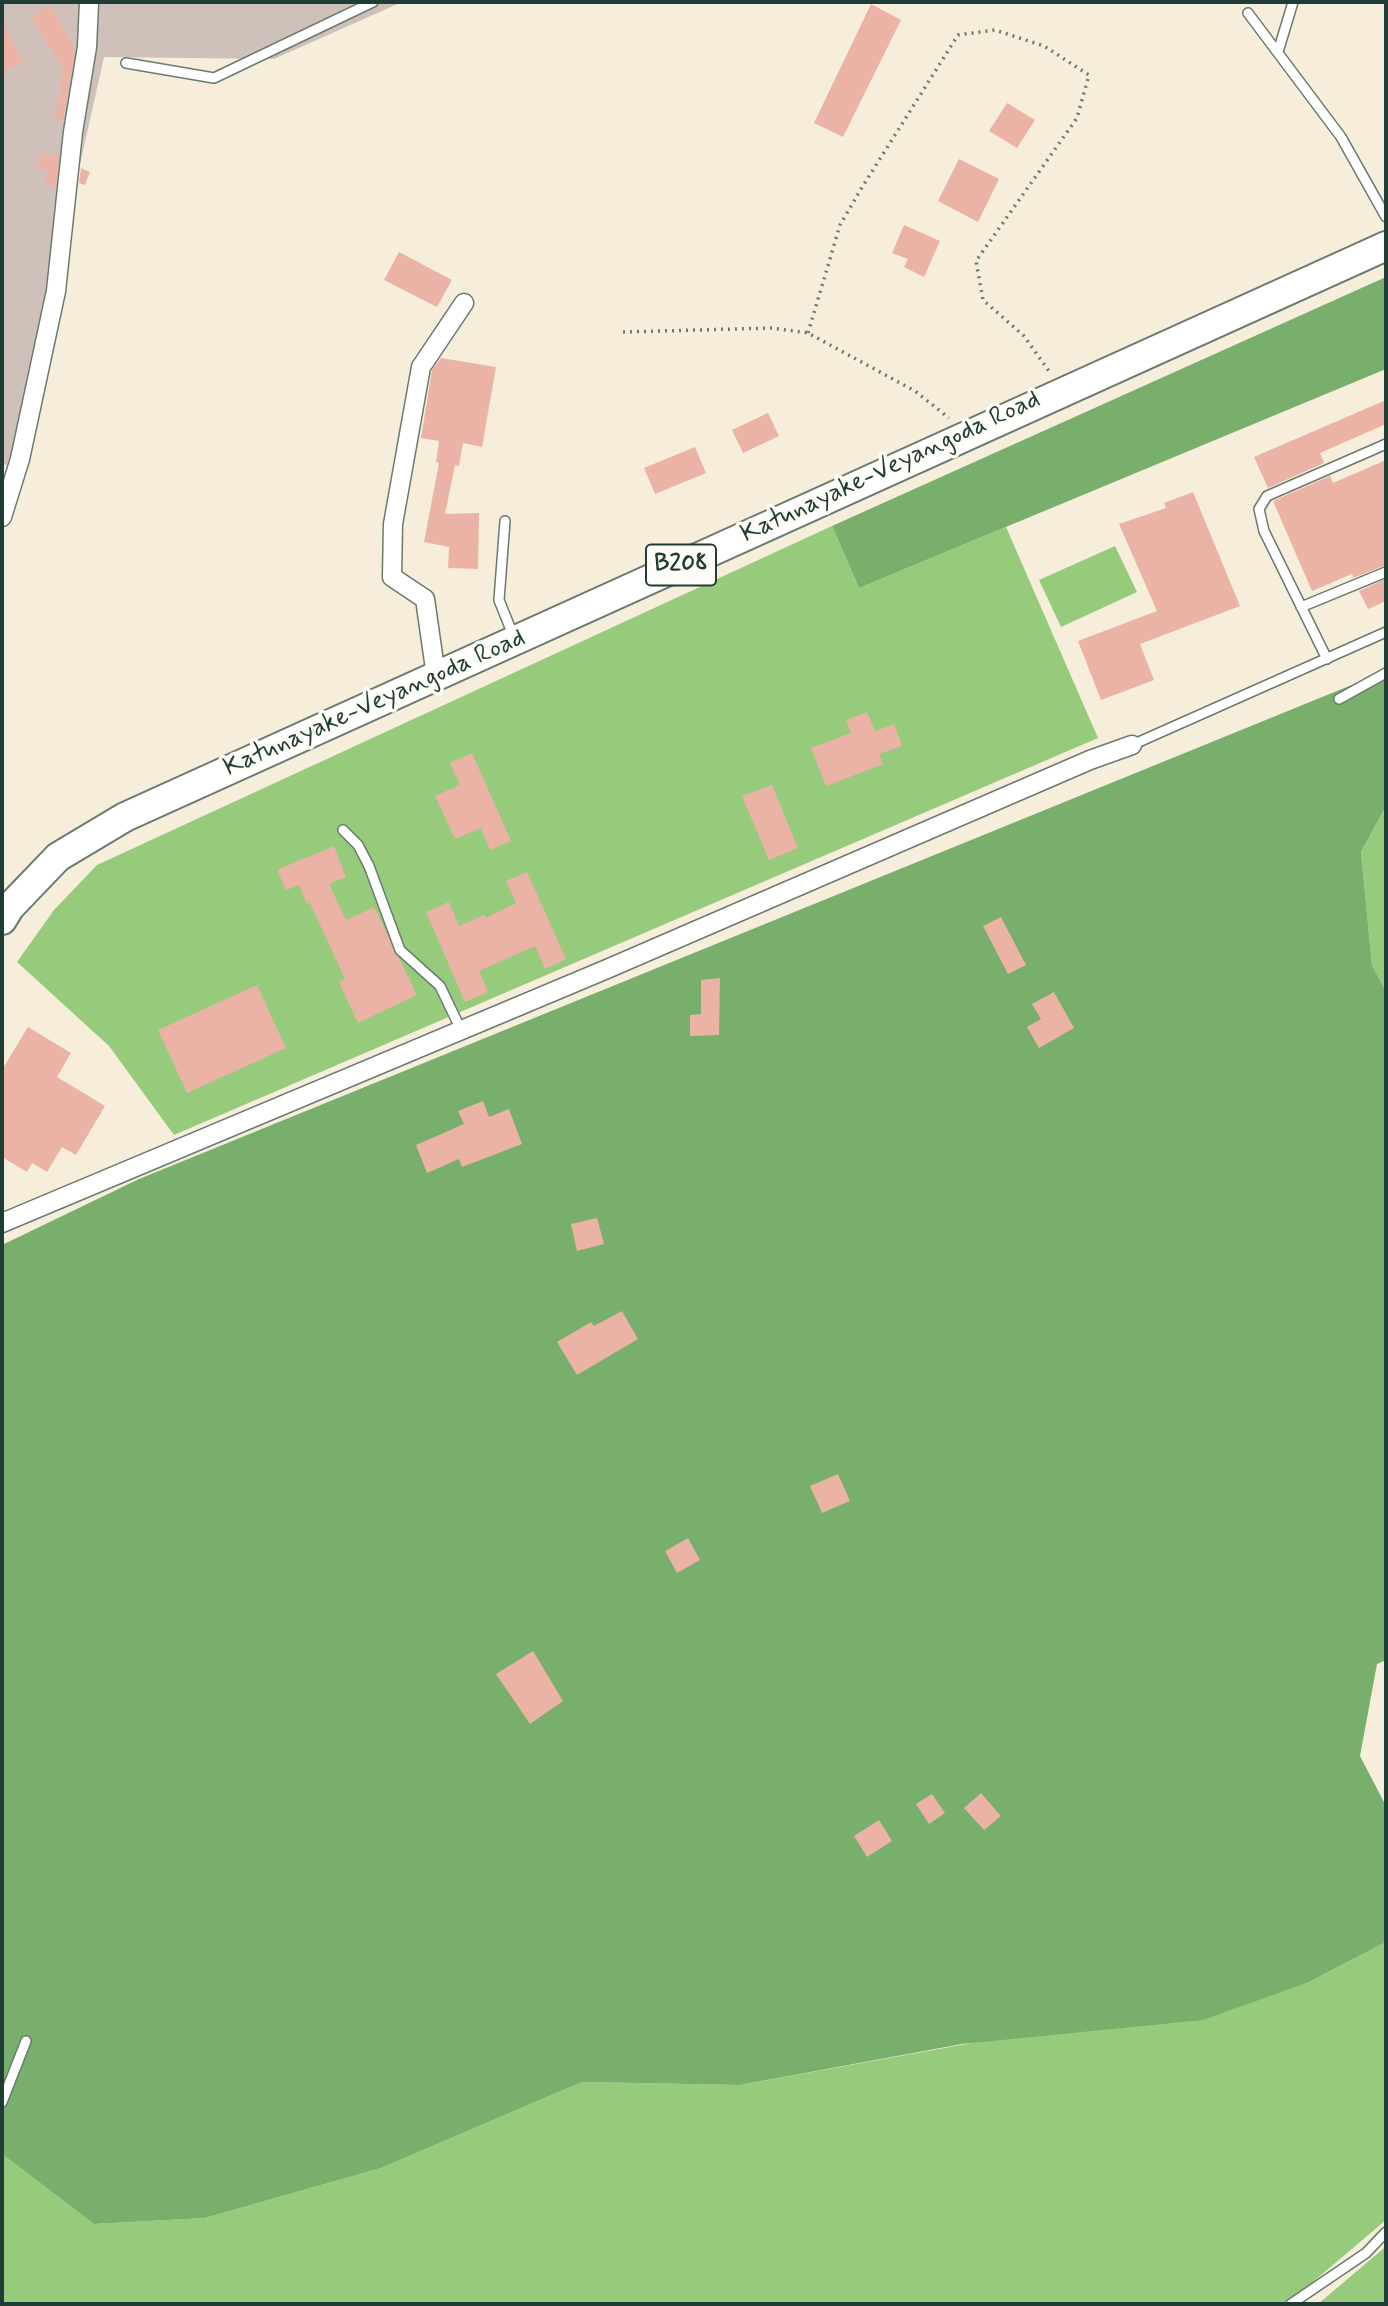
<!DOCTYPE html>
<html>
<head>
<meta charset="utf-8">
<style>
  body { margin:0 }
  #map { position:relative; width:1388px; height:2306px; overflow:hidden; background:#f6eddb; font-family:Mynerve,sans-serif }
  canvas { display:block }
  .frame { position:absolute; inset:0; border:4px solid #1f3d34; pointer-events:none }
</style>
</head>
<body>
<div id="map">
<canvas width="1388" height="2306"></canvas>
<div class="frame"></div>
</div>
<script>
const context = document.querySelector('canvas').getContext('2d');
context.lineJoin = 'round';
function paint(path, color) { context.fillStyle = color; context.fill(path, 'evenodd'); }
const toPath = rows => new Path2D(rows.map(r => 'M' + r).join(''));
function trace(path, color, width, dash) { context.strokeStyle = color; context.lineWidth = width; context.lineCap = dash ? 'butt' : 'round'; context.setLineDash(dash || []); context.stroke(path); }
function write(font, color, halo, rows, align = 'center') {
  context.font = font + ' Mynerve,sans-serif'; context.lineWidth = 7; context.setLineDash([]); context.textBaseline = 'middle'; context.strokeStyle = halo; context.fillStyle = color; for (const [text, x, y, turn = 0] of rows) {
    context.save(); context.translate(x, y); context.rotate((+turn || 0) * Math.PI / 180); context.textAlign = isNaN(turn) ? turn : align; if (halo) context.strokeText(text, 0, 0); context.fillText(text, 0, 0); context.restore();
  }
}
const industrial = toPath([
  [2,2,402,2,274,59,104,57,12,468,2,463]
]);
const green = toPath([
  [832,526,859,588,1006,527,1098,738,174,1135,109,1046,17,962,54,910,97,865],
  [1115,546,1137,592,1061,627,1039,580],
  [1386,806,1386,992,1372,965,1361,852],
  [1386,1942,1386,2220,1287,2304,2,2304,2,2154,94,2224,205,2218,381,2168,582,2082,740,2085,1309,1982],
  [1386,2246,1386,2304,1318,2304,1383,2249]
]);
const forest = toPath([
  [1386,277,1386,369,859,588,832,526],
  [1386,671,1386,806,1361,852,1372,965,1386,992,1386,1660,1377,1664,1360,1756,1386,1806,1386,1942,1309,1982,1203,2020,962,2044,740,2085,582,2082,381,2168,205,2218,94,2224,2,2154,2,1245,139,1179]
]);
const building = toPath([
  [871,4,901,20,843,137,814,123],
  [50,5,75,49,63,120,55,119,63,70,31,16],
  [2,19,23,63,2,73],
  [1007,103,1035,120,1017,148,989,131],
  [42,152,54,157,56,152,59,153,56,188,44,183,48,171,36,167],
  [959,159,999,179,978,222,938,201],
  [81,168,90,172,85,185,79,183],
  [904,225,940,241,924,277,904,267,908,259,892,253],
  [399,252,452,280,437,307,384,280],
  [441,358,496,367,482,447,463,443,459,466,455,465,445,514,479,513,478,569,448,568,449,547,424,542,439,463,436,462,439,441,421,438,432,370],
  [1386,400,1386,424,1320,453,1324,463,1268,488,1254,457],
  [768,413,779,436,743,453,732,430],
  [695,447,706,473,655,494,644,468],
  [1386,460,1386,565,1353,578,1352,574,1312,591,1273,501,1330,476,1333,483],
  [1193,492,1240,606,1140,644,1154,680,1101,700,1078,641,1157,611,1119,524,1166,508,1164,503],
  [1386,579,1386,601,1368,609,1359,591],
  [867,712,875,731,894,724,902,746,879,754,883,764,826,786,811,748,851,733,846,720],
  [472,753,511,841,490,850,481,828,455,839,435,796,460,785,450,763],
  [772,785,798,848,769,860,742,796],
  [334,846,346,877,329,884,346,920,374,907,417,995,358,1023,339,982,345,979,310,903,307,904,299,885,286,890,277,870],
  [527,872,566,959,545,969,535,946,479,971,488,992,465,1002,426,912,449,902,459,926,484,915,486,918,516,903,506,881],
  [1001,917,1026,965,1008,974,983,926],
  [720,978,719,1035,690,1036,690,1015,701,1014,701,980],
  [257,985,286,1048,187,1093,158,1030],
  [1054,992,1074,1028,1039,1048,1027,1027,1041,1019,1032,1004],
  [28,1027,71,1053,57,1077,105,1106,76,1155,62,1147,47,1172,32,1163,27,1172,2,1157,2,1070],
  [483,1101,489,1117,509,1109,522,1144,462,1167,459,1159,427,1173,416,1145,464,1124,458,1111],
  [597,1218,604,1244,577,1251,571,1224],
  [622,1311,638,1339,577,1375,557,1342,591,1322,594,1326],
  [838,1474,850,1501,822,1513,810,1486],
  [688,1538,700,1560,677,1573,665,1551],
  [533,1651,563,1701,530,1724,496,1674],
  [981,1793,1001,1816,984,1830,964,1808],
  [932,1794,945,1813,929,1824,916,1804],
  [879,1820,892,1841,867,1857,854,1836]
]);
const path = toPath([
  [623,332,772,328,808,333,915,391,949,418],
  [808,333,840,225,861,189,958,35,995,30,1044,46,1089,75,1077,118,976,261,983,300,1024,336,1051,374]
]);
const lane = toPath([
  [1248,13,1341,137,1386,217],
  [1278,52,1293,2],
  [126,63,214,78,373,2],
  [505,521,499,600,513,635],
  [1301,607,1386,572],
  [1327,659,1264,531,1259,509,1267,496,1386,444],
  [1339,699,1386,673],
  [1132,745,1386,632],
  [343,830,358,845,369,866,400,950,440,986,461,1030],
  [2,2102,26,2041],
  [1291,2304,1366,2253,1386,2232]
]);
const street = toPath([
  [2,517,20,459,56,291,73,132,87,47,89,2],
  [436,676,425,599,392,577,393,524,421,367,464,303],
  [2,1223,607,969,1090,760,1132,745]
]);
const primary = toPath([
  [2,920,10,907,58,857,125,817,1386,246]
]);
const shields = [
  [681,565,70]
];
const shieldNames = [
  ["B208",681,565]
];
const streetNames = [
  ["Katunayake-Veyangoda Road",891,468,-25],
  ["Katunayake-Veyangoda Road",375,704,-24]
];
paint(industrial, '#cfc1ba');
paint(green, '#96cb7c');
paint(forest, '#78af6c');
paint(building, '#eab3a6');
trace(lane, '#6a7b6e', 12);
trace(street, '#6a7b6e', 21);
trace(primary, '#6a7b6e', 32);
trace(path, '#6a7b6e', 3.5, [2, 5]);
trace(lane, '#fff', 9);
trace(street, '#fff', 18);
trace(primary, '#fff', 28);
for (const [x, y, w] of shields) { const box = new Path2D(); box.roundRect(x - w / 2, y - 20.5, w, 41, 5); context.fillStyle = '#fdfcf7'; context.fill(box); trace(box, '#1f3d34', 2); }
write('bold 24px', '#1f3d34', null, shieldNames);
write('26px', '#1f3d34', '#fdfcf7', streetNames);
</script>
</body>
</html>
